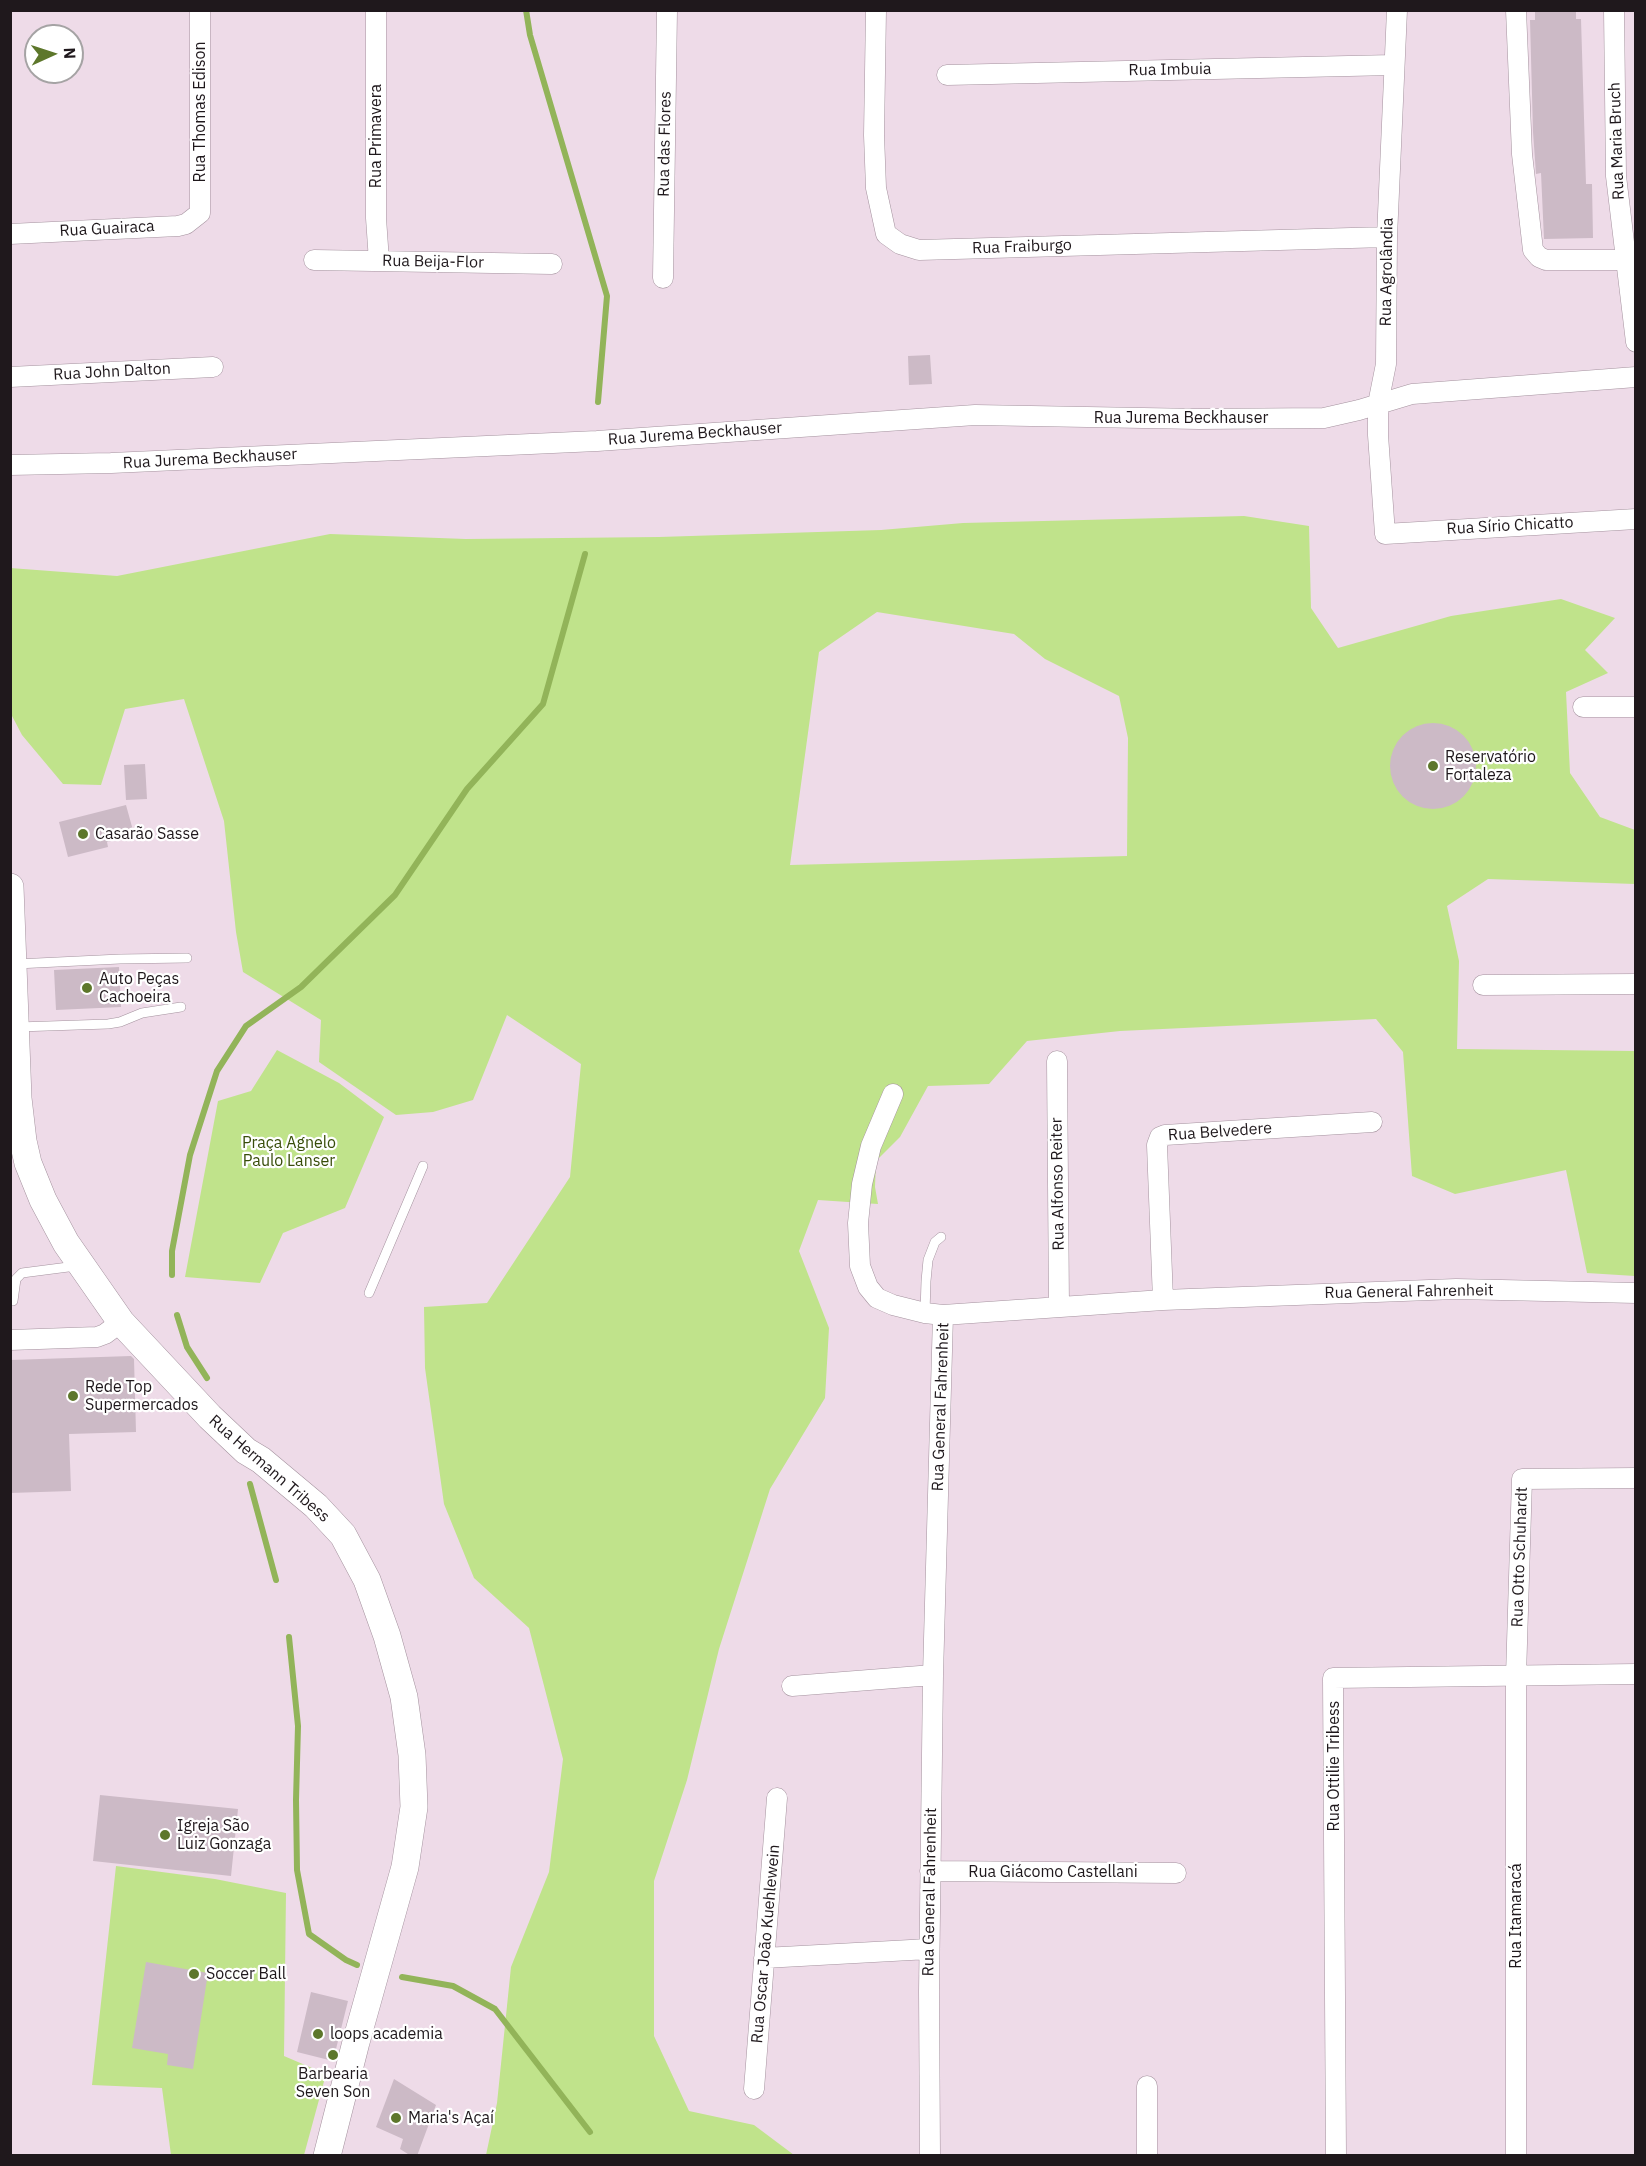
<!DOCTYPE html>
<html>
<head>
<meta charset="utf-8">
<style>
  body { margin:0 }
  #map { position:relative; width:1646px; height:2166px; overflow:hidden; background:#eedbe8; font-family:"IBM Plex Sans",sans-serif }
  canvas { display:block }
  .frame { position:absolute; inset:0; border:12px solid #1f181c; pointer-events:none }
  .north { position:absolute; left:24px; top:24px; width:60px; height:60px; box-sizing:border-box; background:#fff; border:2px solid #a5a3a4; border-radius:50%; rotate:87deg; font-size:16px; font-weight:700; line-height:24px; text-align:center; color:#1f181c }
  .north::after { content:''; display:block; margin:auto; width:21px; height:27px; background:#5d772b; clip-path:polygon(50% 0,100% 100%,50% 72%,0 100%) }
</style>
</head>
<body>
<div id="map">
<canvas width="1646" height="2166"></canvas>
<div class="frame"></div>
<div class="north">N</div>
</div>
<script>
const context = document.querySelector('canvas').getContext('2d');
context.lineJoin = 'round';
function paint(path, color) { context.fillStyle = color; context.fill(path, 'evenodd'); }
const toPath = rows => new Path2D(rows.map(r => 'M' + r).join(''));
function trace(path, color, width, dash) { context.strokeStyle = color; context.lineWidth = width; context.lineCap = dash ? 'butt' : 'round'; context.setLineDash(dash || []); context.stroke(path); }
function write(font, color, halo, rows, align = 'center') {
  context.font = font + ' "IBM Plex Sans",sans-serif'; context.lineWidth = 4.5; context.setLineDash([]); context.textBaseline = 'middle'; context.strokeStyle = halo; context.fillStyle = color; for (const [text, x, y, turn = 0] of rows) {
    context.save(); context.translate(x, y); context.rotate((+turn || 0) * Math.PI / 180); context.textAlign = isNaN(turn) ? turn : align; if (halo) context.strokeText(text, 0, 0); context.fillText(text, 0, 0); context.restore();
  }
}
const green = toPath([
  [1244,516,1309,526,1311,608,1338,648,1451,616,1561,599,1615,618,1585,650,1608,673,1566,692,1570,773,1600,817,1635,830,1635,884,1488,879,1447,906,1459,961,1457,1049,1635,1051,1635,1276,1587,1273,1566,1170,1455,1194,1412,1176,1403,1052,1376,1019,1120,1031,1027,1041,989,1084,928,1086,900,1137,876,1161,875,1187,878,1204,818,1200,799,1251,829,1328,825,1398,770,1489,719,1649,687,1780,654,1881,654,2036,689,2111,754,2125,794,2155,486,2155,497,2103,511,1967,549,1872,563,1759,529,1628,474,1578,444,1504,425,1368,424,1307,487,1303,570,1177,581,1064,507,1015,473,1100,433,1112,396,1115,319,1062,321,1020,243,972,236,932,224,821,184,699,125,709,101,785,63,784,22,735,11,714,10,568,117,576,330,534,466,539,659,537,881,530,963,523],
  [877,612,1014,634,1045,659,1119,696,1128,738,1127,856,790,865,819,652],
  [277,1050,339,1083,384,1117,345,1208,283,1233,260,1283,185,1277,218,1101,251,1091],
  [116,1866,215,1879,286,1893,284,2056,326,2074,304,2155,171,2155,162,2088,92,2085]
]);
const stream = toPath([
  [526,10,530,35,607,296,598,402],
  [172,1275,172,1251,190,1155,217,1071,246,1026,301,987,395,895,467,789,543,704,585,554],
  [177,1315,187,1347,207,1378],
  [250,1484,276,1580],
  [289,1637,298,1726,296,1800,297,1870,309,1934,346,1960,357,1965],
  [402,1977,453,1986,495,2009,590,2132]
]);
const building = toPath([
  [1535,10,1576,10,1576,19,1581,19,1586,184,1592,184,1593,238,1544,239,1541,173,1536,174,1533,132,1530,20,1535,20],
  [930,355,932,384,909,385,908,356],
  '1390 766a43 43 0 1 1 86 0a43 43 0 1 1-86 0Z',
  [145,764,147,799,126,800,124,765],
  [126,805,134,834,107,842,108,847,68,857,59,822],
  [119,967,121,1007,56,1010,54,970],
  [131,1356,134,1359,136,1432,69,1434,71,1491,10,1493,10,1360],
  [100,1795,238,1809,231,1876,93,1861],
  [146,1962,208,1973,193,2069,167,2065,168,2054,132,2048],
  [311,1992,348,2001,333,2061,297,2052],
  [394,2079,436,2105,417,2156,411,2156,400,2149,403,2139,376,2127]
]);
const service = toPath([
  [16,964,120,959,187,958],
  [18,1027,108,1024,120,1022,142,1013,181,1007],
  [369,1293,423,1166],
  [13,1301,16,1279,22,1273,76,1266],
  [925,1313,926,1281,928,1260,935,1242,941,1237]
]);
const minor = toPath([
  [376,10,376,218,379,261],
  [876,10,874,135,876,188,886,234,900,244,919,250,1387,237],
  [1397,10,1387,237,1386,364,1378,404,1378,435,1385,534,1636,519],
  [1516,10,1522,154,1533,250,1539,257,1546,260,1626,260],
  [1614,10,1616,176,1636,342],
  [947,75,1393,65],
  [10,234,178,226,186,224,200,213,200,10],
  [314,260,552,264],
  [663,278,667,10],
  [10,377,213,367],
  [10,465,111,463,597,441,975,415,1199,419,1324,418,1359,410,1412,394,1636,377],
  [1583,707,1636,707],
  [1483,985,1636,984],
  [1057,1061,1059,1307],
  [893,1094,871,1146,862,1184,858,1223,860,1266,868,1287,877,1298,893,1305,925,1313,943,1315,1163,1300,1456,1289,1636,1293],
  [1163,1300,1157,1145,1160,1137,1165,1135,1372,1122],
  [10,1340,97,1337,105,1334,121,1322],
  [792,1686,933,1675],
  [930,1871,1176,1873],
  [764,1958,929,1949],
  [1147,2086,1147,2156],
  [754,2089,777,1798],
  [930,2156,929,1991,933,1675,943,1315],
  [1336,2156,1333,1678,1636,1674],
  [1516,2156,1516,1676,1522,1479,1636,1478]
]);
const secondary = toPath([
  [10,887,18,1098,23,1141,28,1163,43,1200,66,1243,121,1322,210,1417,246,1451,261,1460,316,1506,343,1535,367,1580,387,1636,404,1697,412,1755,414,1807,405,1867,356,2042,327,2156]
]);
const markers = [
  [1433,766,6,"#5d772b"],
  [83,834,6,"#5d772b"],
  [87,988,6,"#5d772b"],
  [73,1396,6,"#5d772b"],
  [165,1835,6,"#5d772b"],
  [194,1974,6,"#5d772b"],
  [318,2034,6,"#5d772b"],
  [333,2055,6,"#5d772b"],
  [396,2118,6,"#5d772b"]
];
const streetNames = [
  ["Rua Imbuia",1170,70,-1],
  ["Rua Thomas Edison",200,112,-90],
  ["Rua Primavera",376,136,-90],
  ["Rua Maria Bruch",1617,141,-92],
  ["Rua das Flores",665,144,-89],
  ["Rua Guairaca",107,229,-3],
  ["Rua Fraiburgo",1022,247,-2],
  ["Rua Beija-Flor",433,262,1],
  ["Rua Agrolândia",1387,272,-89],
  ["Rua John Dalton",112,372,-3],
  ["Rua Jurema Beckhauser",1181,418],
  ["Rua Jurema Beckhauser",695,434,-4],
  ["Rua Jurema Beckhauser",210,459,-3],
  ["Rua Sírio Chicatto",1510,526,-3],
  ["Rua Belvedere",1220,1132,-4],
  ["Rua Alfonso Reiter",1058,1184,-91],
  ["Rua General Fahrenheit",1409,1292,-1],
  ["Rua General Fahrenheit",941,1407,-88],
  ["Rua Hermann Tribess",269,1469,41],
  ["Rua Otto Schuhardt",1520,1557,-88],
  ["Rua Ottilie Tribess",1334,1766,-90],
  ["Rua Giácomo Castellani",1053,1872],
  ["Rua General Fahrenheit",930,1892,-89],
  ["Rua Itamaracá",1516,1916,-90],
  ["Rua Oscar João Kuehlewein",766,1944,-85]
];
const poiNames = [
  ["Reservatório",1445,757],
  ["Fortaleza",1445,775],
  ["Casarão Sasse",95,834],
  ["Auto Peças",99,979],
  ["Cachoeira",99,997],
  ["Rede Top",85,1387],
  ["Supermercados",85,1405],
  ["Igreja São",177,1826],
  ["Luiz Gonzaga",177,1844],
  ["Soccer Ball",206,1974],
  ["loops academia",330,2034],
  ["Barbearia",333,2074,"center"],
  ["Seven Son",333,2092,"center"],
  ["Maria's Açaí",408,2118]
];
const parkNames = [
  ["Praça Agnelo",289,1143],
  ["Paulo Lanser",289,1161]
];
paint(green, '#c0e38b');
trace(stream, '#92b459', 6);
paint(building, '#ccbac6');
trace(service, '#a4929e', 10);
trace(minor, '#a4929e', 21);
trace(secondary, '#a4929e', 28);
trace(service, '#fff', 9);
trace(minor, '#fff', 20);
trace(secondary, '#fff', 27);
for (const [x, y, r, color] of markers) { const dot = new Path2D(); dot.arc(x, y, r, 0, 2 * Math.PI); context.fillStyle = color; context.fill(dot); trace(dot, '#fff', 2); }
write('16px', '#1f181c', '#fff', streetNames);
write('16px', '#1f181c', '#fff', poiNames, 'left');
write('16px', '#384d09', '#fff', parkNames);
</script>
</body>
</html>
